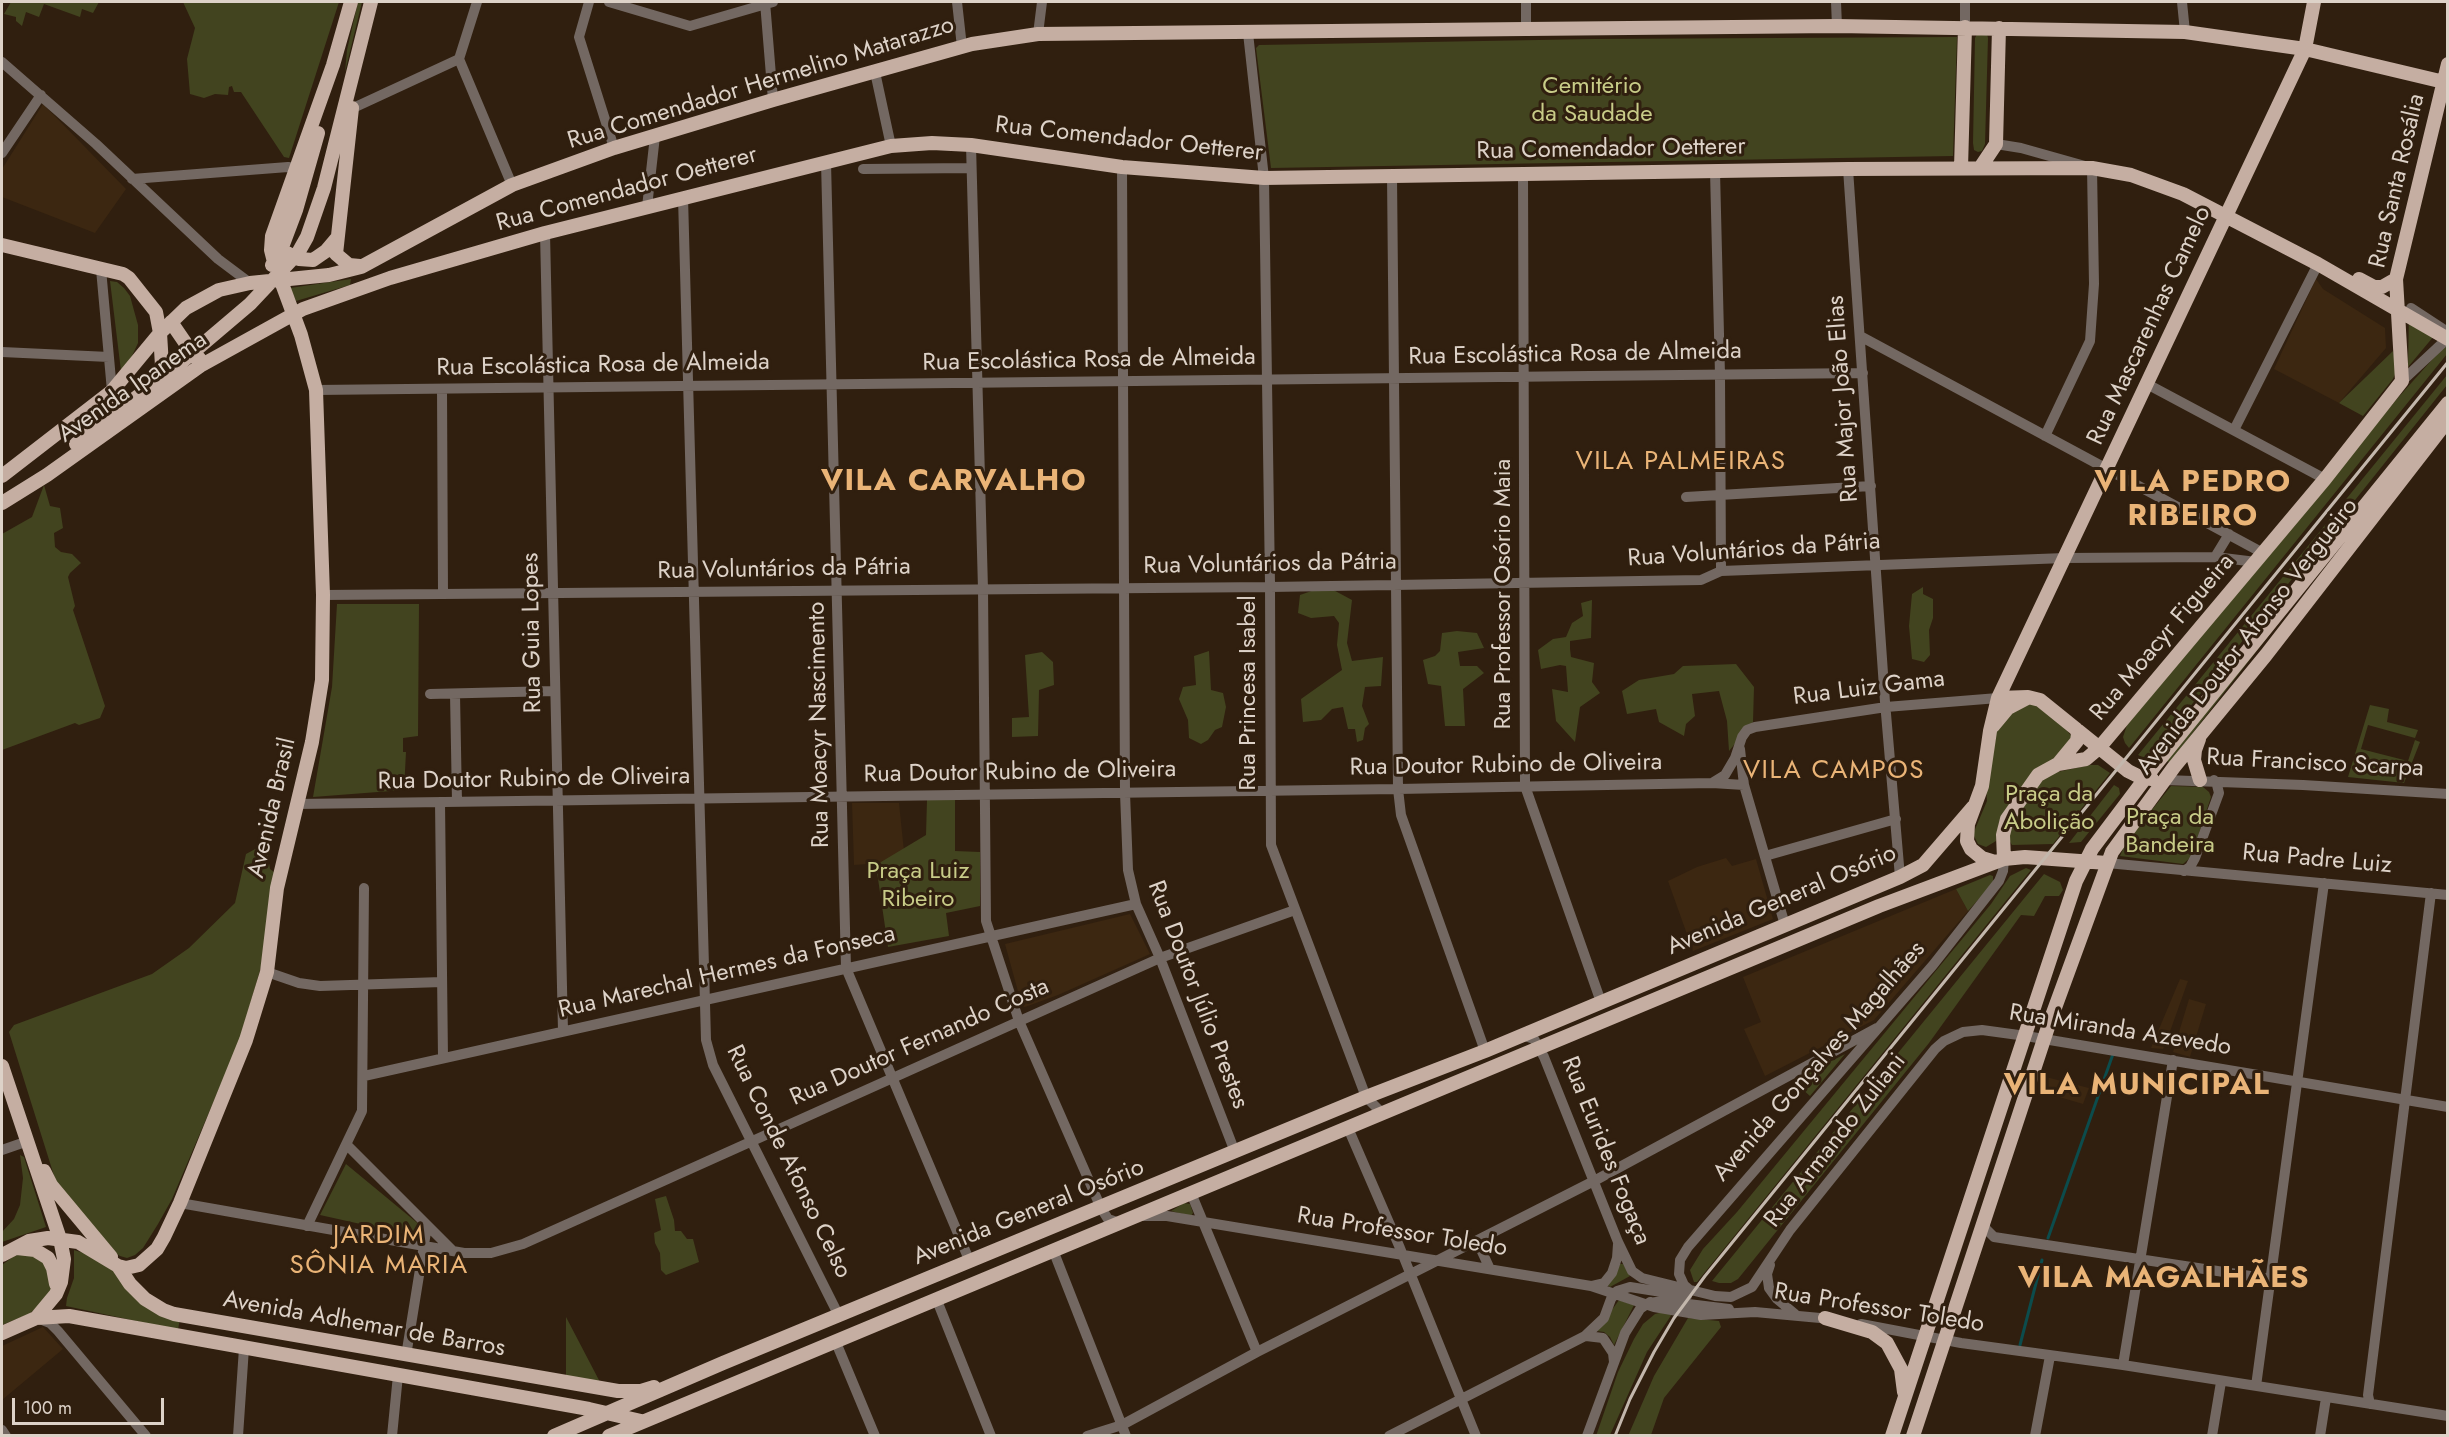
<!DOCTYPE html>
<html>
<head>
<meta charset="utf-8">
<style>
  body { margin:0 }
  #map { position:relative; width:2449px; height:1437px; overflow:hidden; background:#301f0f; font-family:Jost,sans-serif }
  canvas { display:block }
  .frame { position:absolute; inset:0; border:3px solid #ddd2c8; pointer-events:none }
  .scale { position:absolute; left:12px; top:1398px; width:152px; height:27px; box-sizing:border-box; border:3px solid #ddd2c8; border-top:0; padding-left:8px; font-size:18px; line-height:21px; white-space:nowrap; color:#ddd2c8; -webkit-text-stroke:4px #301f0f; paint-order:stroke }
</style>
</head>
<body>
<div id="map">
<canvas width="2449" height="1437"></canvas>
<div class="frame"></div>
<div class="scale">100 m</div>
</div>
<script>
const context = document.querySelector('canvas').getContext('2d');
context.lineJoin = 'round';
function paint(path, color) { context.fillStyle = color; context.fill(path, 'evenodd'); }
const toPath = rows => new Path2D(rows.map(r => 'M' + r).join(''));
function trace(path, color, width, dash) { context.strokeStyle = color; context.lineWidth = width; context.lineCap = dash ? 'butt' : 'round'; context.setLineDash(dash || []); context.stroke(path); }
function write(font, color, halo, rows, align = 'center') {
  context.font = font + ' Jost,sans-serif'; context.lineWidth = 6; context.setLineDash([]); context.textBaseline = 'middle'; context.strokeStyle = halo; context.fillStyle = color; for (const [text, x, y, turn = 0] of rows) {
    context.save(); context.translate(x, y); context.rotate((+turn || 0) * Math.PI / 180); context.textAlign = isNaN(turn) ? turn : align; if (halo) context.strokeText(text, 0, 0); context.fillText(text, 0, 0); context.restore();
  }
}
const built = toPath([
  [43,104,126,189,95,233,2,197,2,169],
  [2316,279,2323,289,2385,328,2386,348,2339,403,2274,369],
  [852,803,899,803,905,861,854,865],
  [1726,858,1732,866,1756,859,1773,919,1693,951,1668,881,1697,867],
  [1956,889,1968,911,1874,1020,1765,1076,1744,1029,1761,1022,1743,977],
  [1130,914,1150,954,1058,995,1025,1007,1022,1006,1005,944],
  [2180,979,2188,981,2167,1040,2163,1049,2151,1048],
  [2189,999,2206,1004,2190,1057,2173,1052],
  [2042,1076,2089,1088,2083,1104,2039,1091],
  [43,1327,63,1349,2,1400,2,1346]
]);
const green = toPath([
  [11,2,99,2,93,13,82,9,80,17,44,4,39,17,26,12,22,26,16,21,16,17,4,14],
  [183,2,339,2,289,158,284,157,241,92,234,92,232,86,229,87,228,95,215,94,204,98,190,94,187,59,195,28],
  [358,2,362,2,345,72,347,50],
  [1978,32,1987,34,1988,38,1985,144,1982,151,1978,152,1974,150,1973,143,1975,38],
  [1957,37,1953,156,1271,168,1256,48,1259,45,1594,39],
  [351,279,350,285,296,301,290,288],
  [110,281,117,282,124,288,130,296,138,325,138,343,131,358,121,371],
  [2409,312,2439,330,2408,367],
  [2447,343,2447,354,2129,748,2125,743,2123,737,2127,725,2396,400],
  [2393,351,2397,369,2393,379,2363,416,2339,403],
  [2447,375,2447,385,2149,758,2145,759,2138,755],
  [44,485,50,506,60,508,63,528,54,533,55,547,61,552,72,554,81,563,70,573,68,577,75,606,73,610,105,706,100,718,79,725,75,723,2,750,2,534,32,517],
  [1326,586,1352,600,1347,643,1352,661,1383,657,1381,686,1365,687,1362,706,1369,724,1365,728,1363,740,1357,742,1355,729,1348,729,1343,707,1332,709,1321,720,1303,722,1301,699,1342,670,1337,645,1339,623,1334,616,1311,618,1298,613,1300,595],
  [1923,587,1923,594,1933,599,1933,618,1929,630,1930,655,1924,662,1912,659,1909,626,1912,594],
  [2298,598,2170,762,2165,761],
  [1592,600,1591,638,1570,641,1570,649,1571,657,1594,663,1592,682,1600,693,1580,707,1575,742,1556,721,1552,689,1568,692,1566,666,1560,665,1541,669,1538,650,1553,639,1566,637,1572,623,1583,616,1581,603],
  [337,604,419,604,418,736,403,738,403,752,406,752,404,790,313,797,332,687],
  [1457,631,1477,633,1484,648,1458,652,1460,666,1477,666,1484,673,1463,689,1465,726,1445,726,1441,686,1428,684,1423,660,1435,656,1440,651,1442,633],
  [1209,651,1211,690,1223,693,1226,707,1222,727,1215,730,1208,740,1201,744,1189,738,1188,720,1179,699,1183,687,1196,685,1194,656],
  [1042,652,1053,662,1054,685,1039,690,1038,736,1012,737,1012,718,1029,717,1025,655],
  [1736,664,1754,687,1753,722,1729,751,1727,721,1719,691,1692,694,1695,716,1686,724,1684,736,1659,722,1656,709,1627,714,1622,691,1639,680,1674,674,1683,666],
  [2028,704,2045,705,2074,739,2059,759,2035,772,1999,822,1996,841,1986,847,1978,844,1973,834,1987,801,1986,787,1994,731,2013,710],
  [2370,705,2389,709,2387,722,2418,730,2415,738,2368,725,2361,749,2408,761,2415,740,2420,742,2404,783,2348,777],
  [2090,765,2098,765,2110,773,2053,844,2012,845,2008,838,2011,824,2022,803,2048,774],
  [2114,785,2119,788,2120,794,2081,842,2069,843],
  [2171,786,2203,787,2209,792,2211,797,2191,857,2183,864,2120,856,2126,842],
  [955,798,955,851,980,852,980,906,946,913,949,936,888,947,876,865,926,835,927,800],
  [259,847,267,851,270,869,275,873,261,967,239,1042,172,1199,158,1224,143,1248,135,1255,127,1258,120,1256,112,1250,56,1182,9,1032,14,1025,152,974,189,948,235,903,246,854],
  [2026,868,2031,870,1697,1282,1694,1282,1690,1270,1703,1249,1737,1212,1991,904,2010,876],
  [2044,874,2060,882,2063,890,2059,896,2045,896,2034,916,2021,915,1929,1043,1738,1279,1731,1283,1719,1283,1712,1281],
  [1990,875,1993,876,1993,883,1968,911,1956,889],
  [1845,1054,1810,1096,1793,1081],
  [20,1155,24,1157,46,1227,2,1242,2,1232,14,1219,20,1205,23,1178],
  [346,1164,421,1226,422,1229,419,1237,320,1215],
  [666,1196,674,1220,675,1231,681,1231,687,1239,693,1239,699,1262,666,1275,661,1270,660,1253,655,1243,654,1233,661,1230,655,1199],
  [1184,1203,1190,1204,1193,1213,1191,1216,1171,1211],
  [74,1250,87,1254,102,1262,180,1318,178,1330,66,1306,67,1298,74,1278],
  [26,1253,42,1257,53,1283,49,1298,29,1314,2,1325,2,1265,14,1256],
  [1620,1264,1623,1264,1630,1276,1610,1287,1607,1285],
  [1619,1300,1634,1305,1614,1345,1610,1337,1604,1332,1597,1331],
  [1663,1312,1672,1314,1647,1352,1610,1435,1596,1436,1618,1372,1634,1339,1643,1324,1655,1314],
  [566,1317,601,1384,566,1376],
  [1688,1318,1719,1321,1721,1327,1664,1398,1651,1435,1628,1436,1654,1376]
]);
const stream = toPath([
  [2048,1238,2113,1054],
  [2020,1345,2042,1260]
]);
const minor = toPath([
  [477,2,459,59,512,185],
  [589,2,579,37,614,148],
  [609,2,690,26,773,2],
  [765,2,773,100],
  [957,2,962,47],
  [1526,2,1526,29],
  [1836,2,1837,26],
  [2182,2,2185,32],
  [1965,27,1965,2],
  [1248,33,1264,178,1270,584,1271,845,1366,1097,1382,1113],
  [1038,34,1042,2],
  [2,62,96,144,218,259,250,283],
  [875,72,891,146],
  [351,109,459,59],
  [1996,144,2021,148,2092,168,2094,284,2090,341,2045,436],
  [971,145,983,589,986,921,1019,1021,1101,1208,1108,1219,1117,1222],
  [2,153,41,95],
  [826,162,846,968,970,1262],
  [1122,167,1125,793,1128,870,1136,904,1160,958,1235,1152],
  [863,169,971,168],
  [1848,169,1885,702,1900,877],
  [1715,171,1720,375,1721,571],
  [1523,174,1525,786,1601,1002],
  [1392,176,1398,789,1401,815,1485,1051],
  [132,179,288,167,297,169],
  [683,197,706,1040,713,1065,839,1316],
  [647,207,655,136],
  [545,233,563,1031],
  [101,269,112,391],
  [2411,308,2443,329,2448,334],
  [1860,336,2263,553],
  [2,352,109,357],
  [2402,381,2448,338],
  [2147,384,2325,479],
  [442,389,443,593],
  [316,390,1863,373],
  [2234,430,2318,264],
  [1686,497,1871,486],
  [2215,557,2229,534],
  [323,595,1270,587,1701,580,1721,571,2065,558,2215,557,2256,562],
  [430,694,555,691],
  [455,694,457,802],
  [1740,749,1744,785,1785,925],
  [2165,780,2303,785,2448,794],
  [1712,783,1725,775,1735,758,1742,737,1747,730,1755,727,1886,707,1998,698],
  [440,802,443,1058],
  [297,804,1398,789,1712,783,1744,785],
  [1765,856,1896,819],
  [2107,863,2448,895],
  [2184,871,2190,867,2195,858,2219,793,2217,785,2214,780],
  [267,972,299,983,320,986,442,982],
  [1522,1035,1534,1039,1544,1057,1618,1242,1632,1271,1642,1278,1715,1296,1731,1297,1752,1287,1790,1230,1935,1049,1944,1041,1963,1032,1982,1030,2026,1036,2448,1107],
  [364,1076,1136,904],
  [1348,1128,1400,1248,1476,1436],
  [347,1145,453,1251],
  [2,1150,28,1141],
  [1191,1193,1257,1352],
  [180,1203,464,1253,491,1253,523,1244,1160,958,1295,910],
  [1143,1216,1167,1216,1591,1286,1654,1307,1701,1315,1755,1312,1831,1319],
  [1983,1221,1986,1229,1994,1237,2270,1279],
  [307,1226,362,1111,364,888],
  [1477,1241,1490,1269],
  [1053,1250,1126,1436],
  [1770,1265,1767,1274,1769,1288,1777,1299,1795,1314],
  [1591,1286,1604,1283,1612,1273,1617,1258,1618,1244],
  [1691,1291,1684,1285,1679,1274,1680,1260,1688,1247,1933,965,1999,881,2003,871,2004,859],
  [936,1298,991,1436],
  [1649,1303,1664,1301,1729,1309],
  [40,1319,50,1323,58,1331,146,1436],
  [1861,1324,1961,1343,2123,1365,2448,1416],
  [1586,1336,1603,1338,1613,1353,1614,1362],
  [835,1340,875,1436],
  [406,1356,427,1226],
  [2123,1365,2173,1060],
  [2256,1386,2324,883],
  [2370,1404,2368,1395,2431,893],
  [2,1430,6,1436],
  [238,1436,244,1348],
  [392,1436,398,1375],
  [1087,1436,1122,1425,1257,1352,1594,1181,1877,1028],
  [1389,1436,1585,1336,1604,1318,1611,1299,1617,1291,1630,1287,1687,1296],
  [1587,1436,1625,1333,1640,1309,1650,1302],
  [2035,1436,2050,1356],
  [2212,1436,2221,1382],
  [2320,1436,2326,1398]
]);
const major = toPath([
  [352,108,336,254,349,265,360,266],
  [1961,168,1965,27],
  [1980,168,1996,144,1999,28],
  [2,245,123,274,129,278,156,312,160,333,163,382],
  [287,253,299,259,313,260,326,251,337,238],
  [272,265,279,255,296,210,318,133],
  [2359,279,2374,287,2382,287,2396,279],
  [171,322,195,357,199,358],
  [80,426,117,402],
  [76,444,177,366,250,304,298,253,307,237,324,188,371,2],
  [2,476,112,391,160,333,186,308,219,290,250,283,329,275,361,267,512,185,614,148,773,100,972,44,1038,34,1526,29,1837,26,2185,32,2305,49,2448,83],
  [2,503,47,475,200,366,303,309,390,278,545,233,891,146,932,143,971,145,1122,167,1264,178,1848,169,2092,168,2131,175,2183,194,2318,264,2448,339],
  [1998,698,2028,697,2040,700,2128,771,2140,777,2152,779],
  [1993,726,2008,708,2027,698],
  [2199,739,2195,750,2194,760,2200,780],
  [2058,764,2077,741,2078,734,2076,729],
  [2004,859,2003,835,2007,819,2038,775,2058,764,2086,759,2099,748,2325,479,2402,381,2396,279,2448,64],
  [1995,862,1982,858,1971,849,1967,841,1968,824,1982,786,1990,731,1998,698,2305,49,2314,2],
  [2,1066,60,1239,64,1259,61,1282,56,1294,36,1318],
  [44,1171,51,1185,111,1257],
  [17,1248,35,1250,48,1258,53,1268,56,1284],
  [2,1255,29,1241,48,1238,78,1242,118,1266,130,1284,145,1299,163,1310,174,1314,618,1391,641,1391,654,1387],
  [118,1266,126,1268,139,1265,157,1249,164,1237,180,1203,246,1040,267,972,277,888,312,742,322,680,323,595,316,390,301,335,274,262,271,250,272,236,333,65,351,2],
  [1825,1318,1872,1332,1887,1343,1901,1369,1904,1392],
  [2,1333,36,1318,69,1316,589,1409,641,1421],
  [554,1436,723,1363,1366,1097,1485,1051,1900,877,1923,865,1973,807],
  [609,1436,1879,906,2004,859,2025,857,2107,863],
  [1892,1436,2076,881,2092,849,2156,764,2448,403],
  [1913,1436,2049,1024,2112,852,2174,767,2266,655,2448,420]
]);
const rail = toPath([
  [1615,1436,1630,1399,1654,1352,1674,1318,1705,1276,2448,362]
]);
const streetNames = [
  ["Rua Comendador Hermelino Matarazzo",761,84,-17],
  ["Rua Comendador Oetterer",1129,140,6],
  ["Rua Comendador Oetterer",1611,150,-1],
  ["Rua Santa Rosália",2398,181,-77],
  ["Rua Comendador Oetterer",627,190,-15],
  ["Rua Mascarenhas Camelo",2150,326,-65],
  ["Rua Escolástica Rosa de Almeida",1575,355,-1],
  ["Rua Escolástica Rosa de Almeida",1089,361,-1],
  ["Rua Escolástica Rosa de Almeida",603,366,-1],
  ["Avenida Ipanema",133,388,-35],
  ["Rua Major João Elias",1844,399,-94],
  ["Rua Voluntários da Pátria",1754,551,-4],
  ["Rua Voluntários da Pátria",1270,565,-1],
  ["Rua Voluntários da Pátria",784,570,-1],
  ["Rua Professor Osório Maia",1504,594,-90],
  ["Rua Guia Lopes",533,633,-91],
  ["Avenida Doutor Afonso Vergueiro",2248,637,-52],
  ["Rua Moacyr Figueira",2163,638,-50],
  ["Rua Luiz Gama",1869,689,-7],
  ["Rua Princesa Isabel",1249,693,-90],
  ["Rua Moacyr Nascimento",820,725,-91],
  ["Rua Francisco Scarpa",2315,764,3],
  ["Rua Doutor Rubino de Oliveira",1506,766,-1],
  ["Rua Doutor Rubino de Oliveira",1020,773,-1],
  ["Rua Doutor Rubino de Oliveira",534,780,-1],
  ["Avenida Brasil",273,808,-77],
  ["Rua Padre Luiz",2317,860,5],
  ["Avenida General Osório",1782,901,-23],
  ["Rua Marechal Hermes da Fonseca",727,973,-13],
  ["Rua Doutor Júlio Prestes",1197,995,69],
  ["Rua Miranda Azevedo",2120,1031,9],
  ["Rua Doutor Fernando Costa",920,1043,-24],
  ["Avenida Gonçalves Magalhães",1820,1062,-49],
  ["Rua Armando Zuliani",1836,1141,-52],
  ["Rua Eurides Fogaça",1605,1151,68],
  ["Rua Conde Afonso Celso",788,1162,64],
  ["Avenida General Osório",1029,1213,-22],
  ["Rua Professor Toledo",1402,1233,9],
  ["Rua Professor Toledo",1879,1309,9],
  ["Avenida Adhemar de Barros",364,1325,10]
];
const parkNames = [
  ["Cemitério",1592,87],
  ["da Saudade",1592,115],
  ["Praça da",2049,795],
  ["Abolição",2049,823],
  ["Praça da",2170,818],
  ["Bandeira",2170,846],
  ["Praça Luiz",918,872],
  ["Ribeiro",918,900]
];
const neighbourhoodNames = [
  ["VILA PALMEIRAS",1681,463],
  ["VILA CAMPOS",1834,772],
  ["JARDIM",379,1237],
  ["SÔNIA MARIA",379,1267]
];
const districtNames = [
  ["VILA CARVALHO",954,483],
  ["VILA PEDRO",2193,484],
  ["RIBEIRO",2193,518],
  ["VILA MUNICIPAL",2137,1087],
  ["VILA MAGALHÃES",2164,1280]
];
paint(built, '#3c2711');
paint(green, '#42441f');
trace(stream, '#0c4c4c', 3);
trace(minor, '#736862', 10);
trace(major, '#c5aea2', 14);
trace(rail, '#c3b7ac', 3);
write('24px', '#ddd2c8', '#301f0f', streetNames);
write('24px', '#c8cc88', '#301f0f', parkNames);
context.letterSpacing = '1.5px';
write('26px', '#eab477', '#301f0f', neighbourhoodNames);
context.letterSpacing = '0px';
context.letterSpacing = '1.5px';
write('bold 30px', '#eab477', '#301f0f', districtNames);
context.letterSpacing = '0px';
</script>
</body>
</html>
